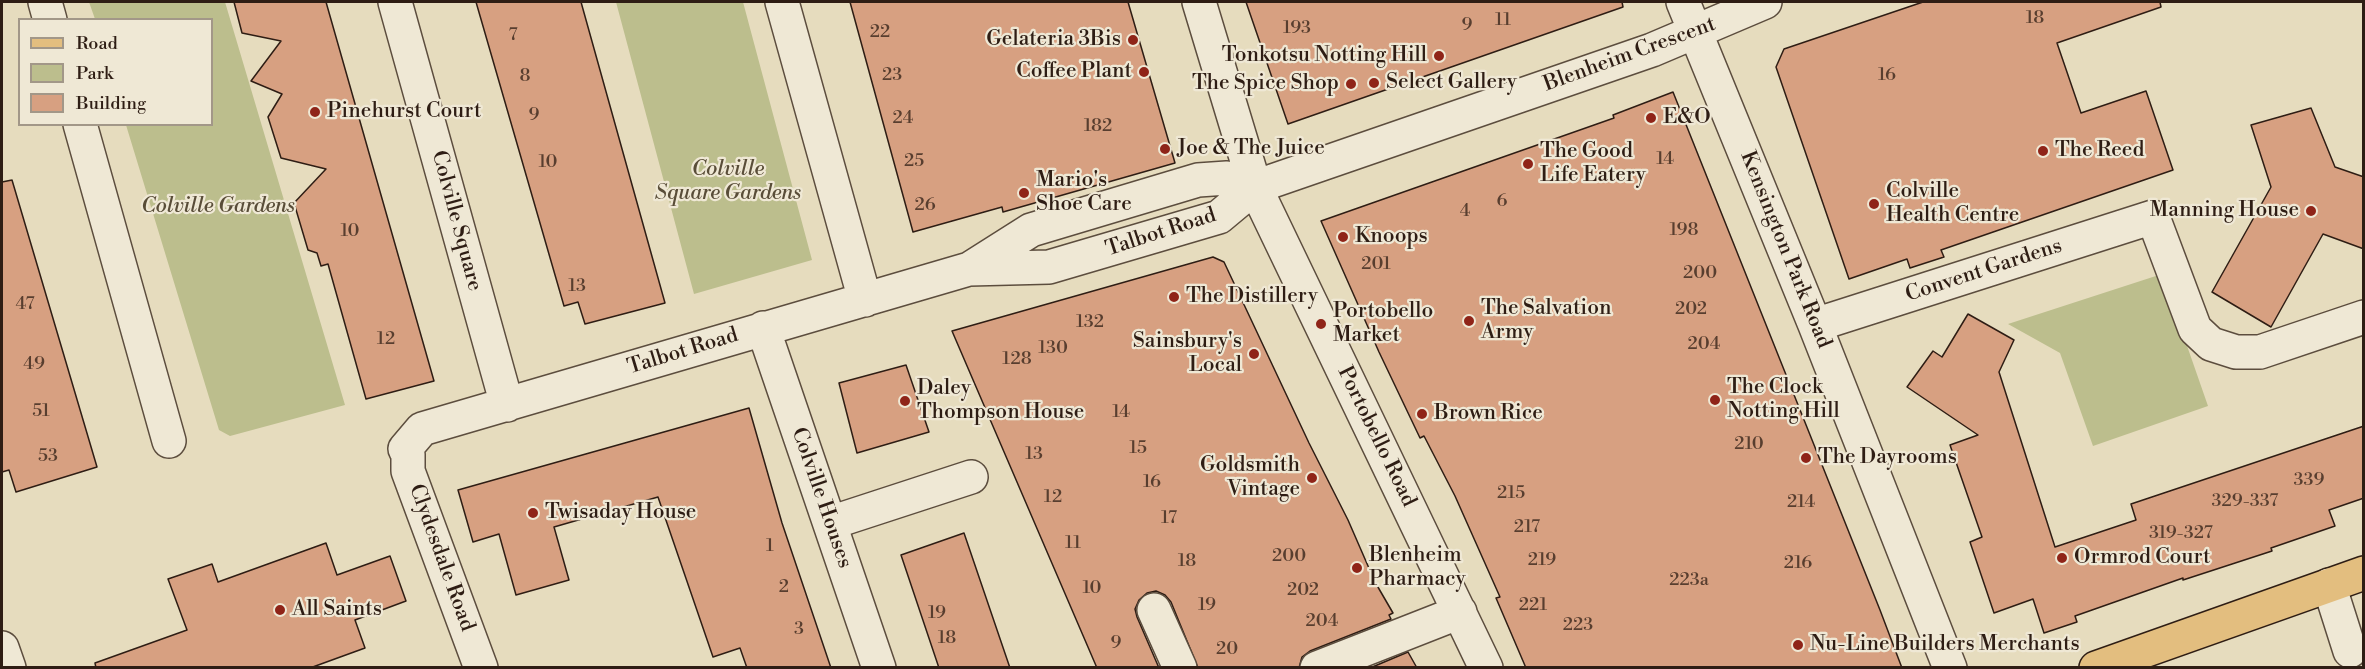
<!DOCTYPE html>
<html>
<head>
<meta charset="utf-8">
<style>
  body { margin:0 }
  #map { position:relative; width:2365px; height:669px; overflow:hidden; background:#e6dcbe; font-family:"Libre Bodoni",serif }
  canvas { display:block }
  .frame { position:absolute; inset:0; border:3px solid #2e1d14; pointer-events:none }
  .legend { position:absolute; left:18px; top:18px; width:195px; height:108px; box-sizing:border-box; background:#efe8d5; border:2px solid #a29788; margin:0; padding:8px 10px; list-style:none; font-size:18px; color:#2e1d14 }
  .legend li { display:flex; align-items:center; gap:12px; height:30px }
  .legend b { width:30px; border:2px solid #a29788 }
</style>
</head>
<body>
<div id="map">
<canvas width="2365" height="669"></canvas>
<div class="frame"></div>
<ul class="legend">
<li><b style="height:8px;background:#e3be7f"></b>Road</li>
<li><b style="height:16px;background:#bcbe8d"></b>Park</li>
<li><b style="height:16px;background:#d7a081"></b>Building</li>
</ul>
</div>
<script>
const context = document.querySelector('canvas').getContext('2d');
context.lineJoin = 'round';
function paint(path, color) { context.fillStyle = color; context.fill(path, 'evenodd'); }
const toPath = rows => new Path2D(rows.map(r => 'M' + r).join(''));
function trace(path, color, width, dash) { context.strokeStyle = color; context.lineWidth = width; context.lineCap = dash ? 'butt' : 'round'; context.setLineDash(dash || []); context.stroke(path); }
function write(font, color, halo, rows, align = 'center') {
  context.font = font + ' "Libre Bodoni",serif'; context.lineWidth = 4.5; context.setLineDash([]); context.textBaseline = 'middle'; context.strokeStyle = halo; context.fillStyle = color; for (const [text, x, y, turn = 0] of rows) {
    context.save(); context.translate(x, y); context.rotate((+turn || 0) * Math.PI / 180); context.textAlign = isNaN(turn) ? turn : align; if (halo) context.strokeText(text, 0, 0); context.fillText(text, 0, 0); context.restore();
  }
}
const green = toPath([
  [89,2,225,2,345,405,230,436,219,430,126,125,212,124,212,20,95,19],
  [616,2,743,2,812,260,694,294],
  [2162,274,2208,406,2093,446,2060,353,2008,324]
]);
const building = toPath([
  [234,2,326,2,434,381,366,399,328,264,321,266,317,253,308,250,294,203,326,169,281,158,268,117,282,94,251,81,281,41,242,33,234,2],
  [476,2,581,2,665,303,585,324,578,302,564,306,476,2],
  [850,2,1128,2,1175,163,1003,212,1002,207,913,232,850,2],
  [1246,2,1622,2,1623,7,1288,124,1246,2],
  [1923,2,2160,2,2161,7,2057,43,2081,113,2146,91,2173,170,1941,250,1944,257,1910,268,1907,259,1849,279,1776,67,1784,49,1923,2],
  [1673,92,1880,610,1902,668,1526,668,1496,598,1500,597,1455,496,1424,436,1420,438,1379,352,1321,221,1614,118,1613,115,1673,92],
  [2311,108,2335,167,2364,177,2364,249,2323,234,2271,327,2212,292,2271,187,2251,125,2311,108],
  [12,180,97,467,16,492,9,470,2,472,2,182,12,180],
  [1213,257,1224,262,1309,443,1348,520,1375,582,1393,613,1389,615,1391,619,1310,651,1302,657,1299,668,1198,668,1171,602,1165,595,1156,591,1147,593,1139,600,1135,609,1137,617,1159,668,1097,668,952,331,1213,257],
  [1968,314,2014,340,1999,372,2055,547,2136,520,2131,504,2364,426,2364,498,2329,510,2335,526,2271,548,2272,551,2183,580,2183,578,2075,616,2077,622,2044,633,2033,599,1994,613,1970,542,1982,537,1950,445,1978,435,1907,387,1933,351,1942,357,1968,314],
  [906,365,929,432,857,453,839,383,906,365],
  [749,408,782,523,831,668,747,668,740,648,713,657,658,497,554,527,569,580,516,595,499,534,473,542,458,490,749,408],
  [964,533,1010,668,939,668,901,555,964,533],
  [326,543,337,575,390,556,406,601,355,620,365,648,310,668,96,668,95,663,187,630,168,579,212,564,218,582,326,543],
  [1408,652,1417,668,1370,668,1408,652]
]);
const minor = toPath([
  [45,2,50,20],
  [395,2,507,405],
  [782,2,865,300],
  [1199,2,1255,187,1486,668],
  [1683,2,1815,325,1950,668],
  [80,124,169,441],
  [971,268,1031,230,1198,180,1227,178,1255,187],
  [1815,325,2153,217,2195,329,2211,344,2236,352,2260,352,2364,317],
  [763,328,879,668],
  [830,523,971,477],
  [2329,585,2350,651],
  [1154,610,1180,668],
  [2,648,9,668],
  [481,668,408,471,408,454,405,449,422,429,969,269,1049,267,1219,217,1255,187,1652,50,1765,2],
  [1317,668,1460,612]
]);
const major = toPath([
  [2096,668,2364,573]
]);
const markers = [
  [1133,40,6,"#8f2418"],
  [1439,56,6,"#8f2418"],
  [1144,72,6,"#8f2418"],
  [1374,83,6,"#8f2418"],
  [1351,84,6,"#8f2418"],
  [315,112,6,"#8f2418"],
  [1651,118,6,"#8f2418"],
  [1165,149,6,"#8f2418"],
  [2043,151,6,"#8f2418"],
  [1528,164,6,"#8f2418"],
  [1024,193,6,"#8f2418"],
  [1874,204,6,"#8f2418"],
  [2311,211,6,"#8f2418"],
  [1343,237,6,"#8f2418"],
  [1174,297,6,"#8f2418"],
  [1469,321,6,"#8f2418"],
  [1321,324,6,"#8f2418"],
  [1254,354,6,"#8f2418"],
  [1715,400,6,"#8f2418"],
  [905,401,6,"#8f2418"],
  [1422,414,6,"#8f2418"],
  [1806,458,6,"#8f2418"],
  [1312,478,6,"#8f2418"],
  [533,513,6,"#8f2418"],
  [2062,558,6,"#8f2418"],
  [1357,568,6,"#8f2418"],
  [280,610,6,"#8f2418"],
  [1798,645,6,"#8f2418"]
];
const numberNames = [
  ["18",2035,19],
  ["11",1503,21],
  ["9",1467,26],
  ["193",1297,29],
  ["22",880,33],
  ["7",513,36],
  ["23",892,76],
  ["16",1887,76],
  ["8",525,77],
  ["9",534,116],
  ["24",903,119],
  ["182",1098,127],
  ["14",1665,160],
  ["25",914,162],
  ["10",548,163],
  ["6",1502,202],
  ["26",925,206],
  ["4",1465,212],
  ["198",1684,231],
  ["10",350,232],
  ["201",1376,265],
  ["200",1700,274],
  ["13",577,287],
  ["47",25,305],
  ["202",1691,310],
  ["132",1090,323],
  ["12",386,340],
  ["204",1704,345],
  ["130",1053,349],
  ["128",1017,360],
  ["49",34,365],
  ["51",41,412],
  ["14",1121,413],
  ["210",1749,445],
  ["15",1138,449],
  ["13",1034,455],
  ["53",48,457],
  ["339",2309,481],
  ["16",1152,483],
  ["215",1511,494],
  ["12",1053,498],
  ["329-337",2245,502],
  ["214",1801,503],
  ["17",1169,519],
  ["217",1527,528],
  ["319-327",2181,534],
  ["11",1073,544],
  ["1",770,547],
  ["200",1289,557],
  ["219",1542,561],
  ["18",1187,562],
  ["216",1798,564],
  ["223a",1689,581],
  ["2",784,588],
  ["10",1092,589],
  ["202",1303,591],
  ["19",1207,606],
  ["221",1533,606],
  ["19",937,614],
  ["204",1322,622],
  ["223",1578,626],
  ["3",799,630],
  ["18",947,639],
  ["9",1116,644],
  ["20",1227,650]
];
const poiNames = [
  ["Gelateria 3Bis",1121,40,"right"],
  ["Tonkotsu Notting Hill",1427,56,"right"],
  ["Coffee Plant",1132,72,"right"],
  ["Select Gallery",1386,83],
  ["The Spice Shop",1339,84,"right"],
  ["Pinehurst Court",327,112],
  ["E&O",1663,118],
  ["Joe & The Juice",1177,149],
  ["The Reed",2055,151],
  ["The Good",1540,152],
  ["Life Eatery",1540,176],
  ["Mario's",1036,181],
  ["Shoe Care",1036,205],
  ["Colville",1886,192],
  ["Health Centre",1886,216],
  ["Manning House",2299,211,"right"],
  ["Knoops",1355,237],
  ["The Distillery",1186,297],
  ["The Salvation",1481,309],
  ["Army",1481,333],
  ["Portobello",1333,312],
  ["Market",1333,336],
  ["Sainsbury's",1242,342,"right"],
  ["Local",1242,366,"right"],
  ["The Clock",1727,388],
  ["Notting Hill",1727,412],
  ["Daley",917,389],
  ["Thompson House",917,413],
  ["Brown Rice",1434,414],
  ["The Dayrooms",1818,458],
  ["Goldsmith",1300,466,"right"],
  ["Vintage",1300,490,"right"],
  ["Twisaday House",545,513],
  ["Blenheim",1369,556],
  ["Pharmacy",1369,580],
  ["Ormrod Court",2074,558],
  ["All Saints",292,610],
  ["Nu-Line Builders Merchants",1810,645]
];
const streetNames = [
  ["Blenheim Crescent",1630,55,-20],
  ["Colville Square",456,221,75],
  ["Talbot Road",1161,233,-18],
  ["Kensington Park Road",1785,250,68],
  ["Convent Gardens",1984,271,-18],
  ["Talbot Road",683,352,-17],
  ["Portobello Road",1376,437,64],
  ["Colville Houses",821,498,71],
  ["Clydesdale Road",441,558,70]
];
const parkNames = [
  ["Colville",728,170],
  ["Square Gardens",728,194],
  ["Colville Gardens",218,207]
];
paint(green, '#bcbe8d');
paint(building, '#d7a081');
trace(building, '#2e1d14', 1.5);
trace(minor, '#5c4d3e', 36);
trace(major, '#2e1d14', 36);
trace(minor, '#efe8d5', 33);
trace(major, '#e3be7f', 33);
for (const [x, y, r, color] of markers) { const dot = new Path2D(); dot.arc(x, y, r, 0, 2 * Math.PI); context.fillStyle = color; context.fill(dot); trace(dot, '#efe8d5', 2); }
write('18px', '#583e2f', null, numberNames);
write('21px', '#2e1d14', '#efe8d5', poiNames, 'left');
write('21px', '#2e1d14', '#efe8d5', streetNames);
write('italic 21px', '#594d38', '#efe8d5', parkNames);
</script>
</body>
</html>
